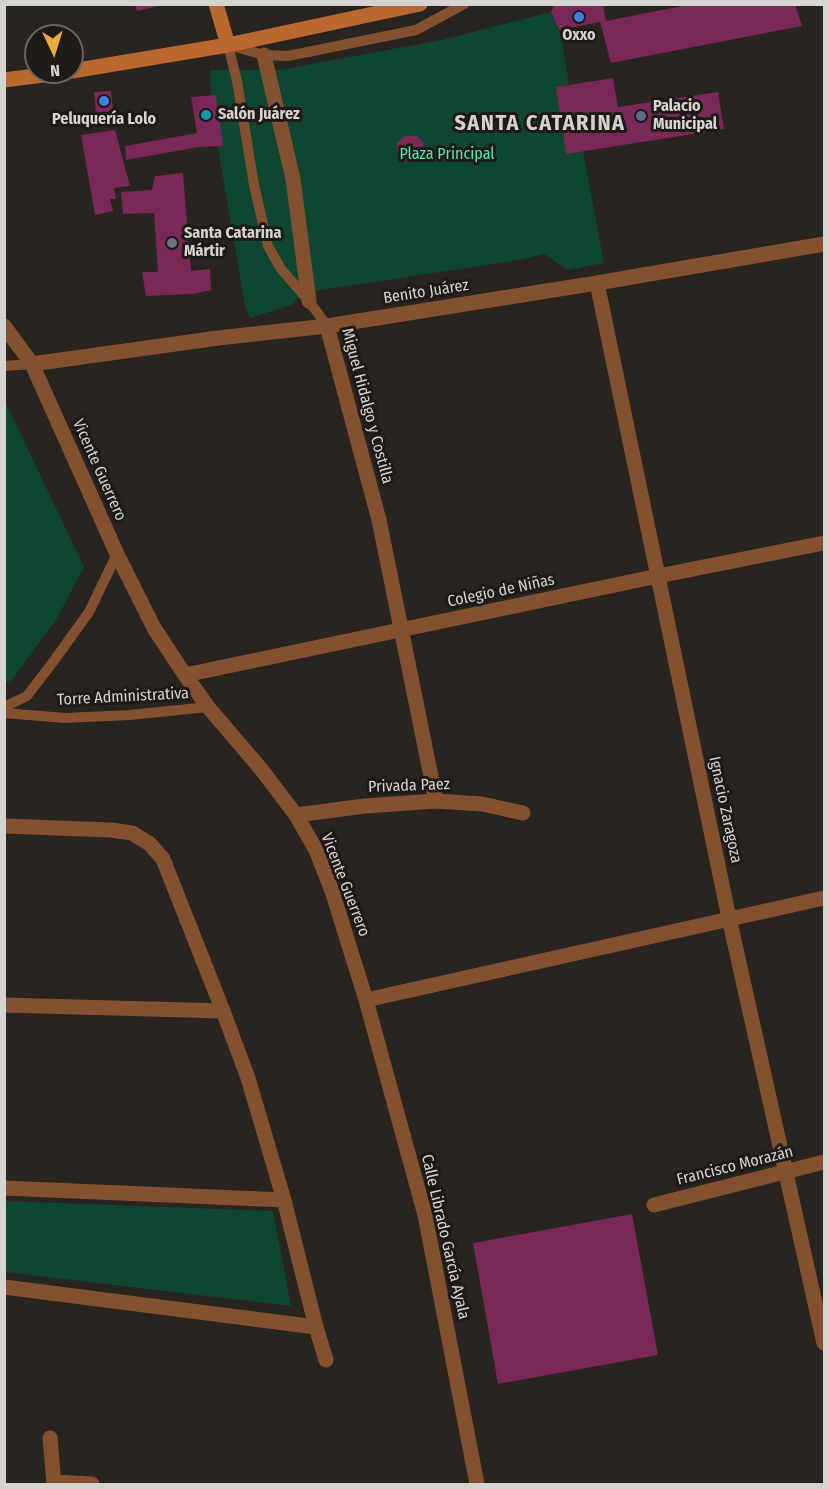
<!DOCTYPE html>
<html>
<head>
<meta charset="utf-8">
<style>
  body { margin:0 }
  #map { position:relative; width:829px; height:1489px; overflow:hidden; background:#282420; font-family:"Fira Sans Condensed",sans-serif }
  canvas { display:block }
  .frame { position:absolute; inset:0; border:6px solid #d6d4d1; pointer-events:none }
  .north { position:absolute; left:24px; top:24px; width:60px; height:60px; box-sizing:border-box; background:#1e1a17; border:2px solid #686461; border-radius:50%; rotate:176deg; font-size:16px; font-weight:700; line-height:24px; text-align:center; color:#d6d4d1 }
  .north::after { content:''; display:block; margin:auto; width:21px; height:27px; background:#e8ab37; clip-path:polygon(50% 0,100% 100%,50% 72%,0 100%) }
</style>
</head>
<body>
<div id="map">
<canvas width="829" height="1489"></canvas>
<div class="frame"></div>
<div class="north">N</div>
</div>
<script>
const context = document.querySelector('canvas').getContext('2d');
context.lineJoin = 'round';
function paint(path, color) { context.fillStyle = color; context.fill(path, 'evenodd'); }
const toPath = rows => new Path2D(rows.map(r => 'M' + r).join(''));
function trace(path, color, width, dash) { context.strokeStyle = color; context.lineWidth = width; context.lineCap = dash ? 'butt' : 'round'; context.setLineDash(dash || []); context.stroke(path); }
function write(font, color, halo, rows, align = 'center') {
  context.font = font + ' "Fira Sans Condensed",sans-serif'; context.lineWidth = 6; context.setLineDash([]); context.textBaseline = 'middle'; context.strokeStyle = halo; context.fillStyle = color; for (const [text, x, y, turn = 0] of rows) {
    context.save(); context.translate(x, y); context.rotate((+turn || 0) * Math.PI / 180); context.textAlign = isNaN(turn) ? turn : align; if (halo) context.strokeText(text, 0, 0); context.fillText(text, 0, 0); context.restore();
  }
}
const green = toPath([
  [551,12,561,36,569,84,556,87,583,151,604,263,568,270,544,254,519,260,308,292,298,298,291,305,250,318,245,306,211,108,210,70,279,70,446,39],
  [5,401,84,567,56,620,12,680,5,683],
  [5,1201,273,1211,291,1306,5,1272]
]);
const building = toPath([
  [555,4,603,4,606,21,692,4,795,4,802,26,611,63,600,22,559,30,551,12],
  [135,5,163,5,137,11],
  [613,78,618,107,718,92,724,129,566,154,556,87],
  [111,91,113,111,96,114,94,92],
  [216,95,223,146,199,147,126,160,125,146,197,133,191,97],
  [115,130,130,186,114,188,116,199,110,199,113,211,95,215,81,135],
  [405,136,417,136,423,142,424,154,417,162,401,161,397,154,397,143],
  [183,173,191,271,210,269,211,290,193,294,146,296,142,272,158,272,154,213,123,214,121,192,152,190,155,176],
  [632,1214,658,1355,498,1384,473,1243]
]);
const lane = toPath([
  [327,326,309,301,281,269,268,246,254,185,237,81,228,45,264,55,288,56,416,30,464,4],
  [4,366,32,364],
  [4,707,27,696,53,662,89,612,117,554],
  [4,713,65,718,130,715,208,707]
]);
const street = toPath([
  [264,55,293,179,309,301],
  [597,283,729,918,824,1343],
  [4,326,32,364,117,554,154,628,185,675,208,707,261,769,296,815,316,850,332,891,366,1000,425,1215,477,1484],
  [327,326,379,520,436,801],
  [32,364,218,338,327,326,597,283,824,244],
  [185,675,658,576,824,543],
  [296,815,365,806,436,801,482,804,523,813],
  [4,826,111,830,132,833,150,844,163,859,223,1011,248,1078,284,1200,316,1327,326,1360],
  [366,1000,824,898],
  [4,1005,223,1011],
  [4,1188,284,1200],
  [654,1205,824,1162],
  [4,1287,316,1327],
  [50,1438,54,1484],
  [54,1482,92,1484]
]);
const secondary = toPath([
  [216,4,228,45],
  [72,71,228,45,420,4],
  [4,80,67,72]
]);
const markers = [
  [579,17,6,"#3f7fe0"],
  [104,101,6,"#3f7fe0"],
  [206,115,6,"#0f9aa8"],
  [641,116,6,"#5c6f8a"],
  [172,243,6,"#6b7280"]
];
const poiNames = [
  ["Oxxo",579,36,"center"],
  ["Palacio",653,107],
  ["Municipal",653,125],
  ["Salón Juárez",218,115],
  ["Peluquería Lolo",104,120,"center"],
  ["Santa Catarina",184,234],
  ["Mártir",184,252]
];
const parkNames = [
  ["Plaza Principal",447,155]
];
const streetNames = [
  ["Benito Juárez",426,292,-9],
  ["Miguel Hidalgo y Costilla",367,406,75],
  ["Vicente Guerrero",99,470,66],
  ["Colegio de Niñas",501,591,-12],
  ["Torre Administrativa",123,697,-3],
  ["Privada Paez",409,786,-2],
  ["Ignacio Zaragoza",725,810,78],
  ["Vicente Guerrero",345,885,69],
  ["Francisco Morazán",735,1166,-14],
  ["Calle Librado García Ayala",445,1237,77]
];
const districtNames = [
  ["SANTA CATARINA",540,124]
];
paint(green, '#0f4631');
paint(building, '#792858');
trace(lane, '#845130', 10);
trace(street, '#845130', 15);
trace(secondary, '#ba6830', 15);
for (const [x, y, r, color] of markers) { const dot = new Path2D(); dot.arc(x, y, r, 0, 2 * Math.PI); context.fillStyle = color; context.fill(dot); trace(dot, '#1e1a17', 2); }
write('bold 16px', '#d6d4d1', '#1e1a17', poiNames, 'left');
write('16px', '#50e9ac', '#1e1a17', parkNames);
write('16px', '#d6d4d1', '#1e1a17', streetNames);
context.letterSpacing = '1.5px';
write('bold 22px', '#d6d0cb', '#1e1a17', districtNames);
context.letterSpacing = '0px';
</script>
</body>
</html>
